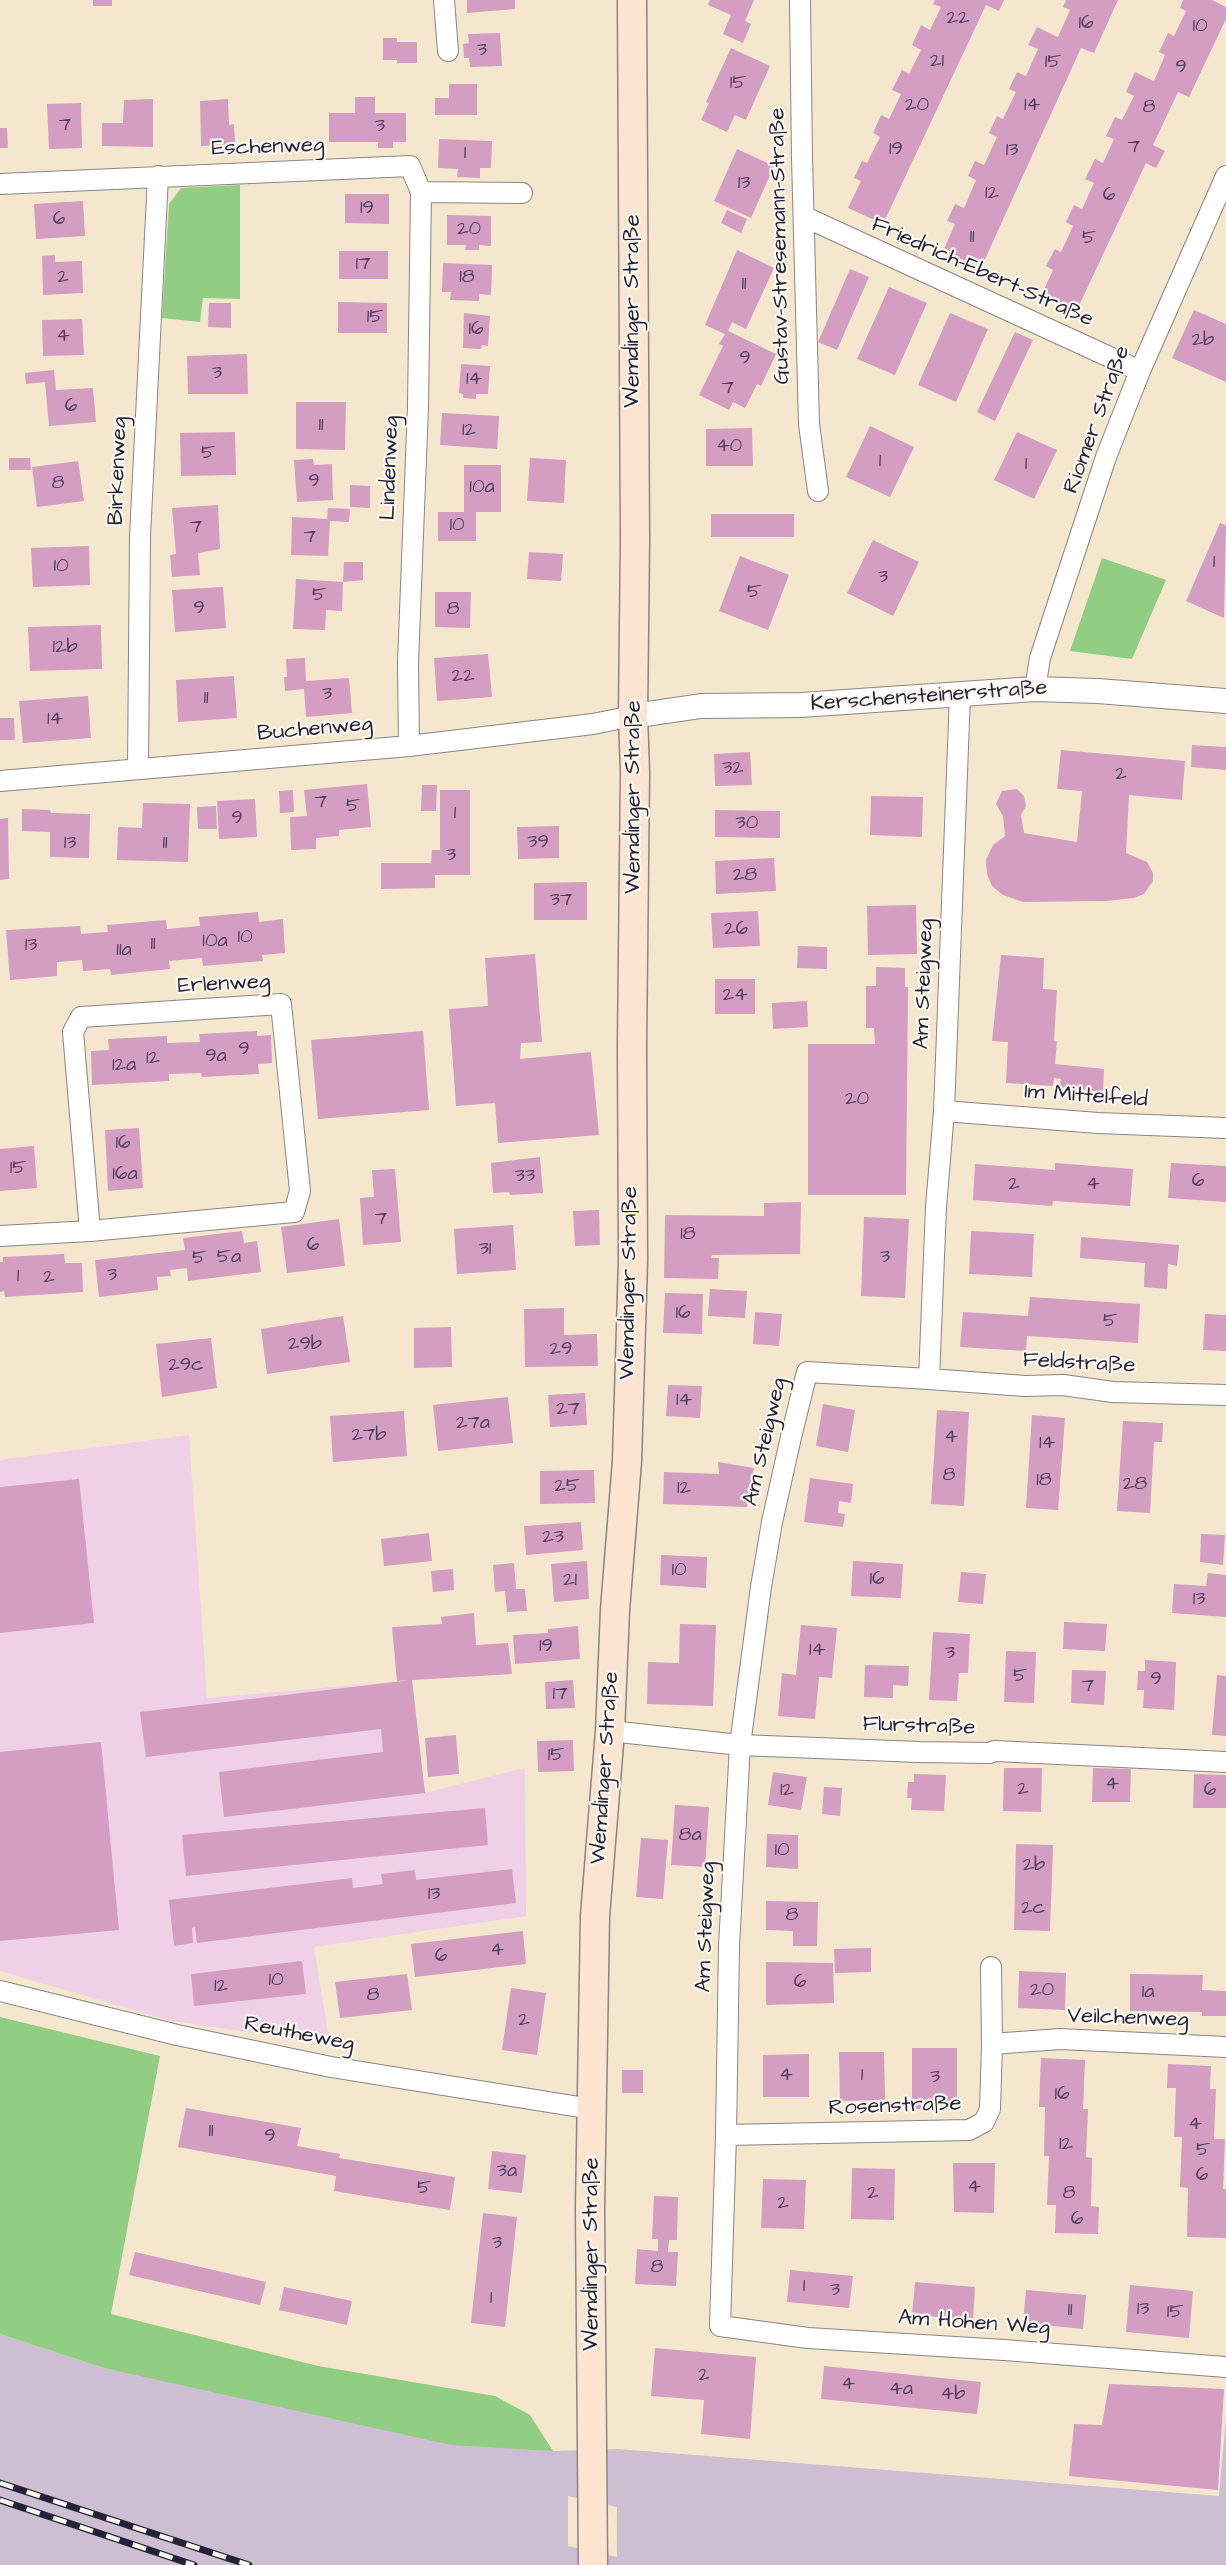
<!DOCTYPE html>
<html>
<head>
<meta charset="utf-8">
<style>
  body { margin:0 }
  canvas { display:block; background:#f4e7ce }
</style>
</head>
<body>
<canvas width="1226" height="2565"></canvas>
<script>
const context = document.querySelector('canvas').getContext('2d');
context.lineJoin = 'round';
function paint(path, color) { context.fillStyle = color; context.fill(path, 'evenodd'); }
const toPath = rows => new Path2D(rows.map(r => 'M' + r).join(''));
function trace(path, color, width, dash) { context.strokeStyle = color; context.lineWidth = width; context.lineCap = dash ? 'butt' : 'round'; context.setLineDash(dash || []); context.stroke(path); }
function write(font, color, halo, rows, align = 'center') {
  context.font = font + ' "Architects Daughter",sans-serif'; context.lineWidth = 4.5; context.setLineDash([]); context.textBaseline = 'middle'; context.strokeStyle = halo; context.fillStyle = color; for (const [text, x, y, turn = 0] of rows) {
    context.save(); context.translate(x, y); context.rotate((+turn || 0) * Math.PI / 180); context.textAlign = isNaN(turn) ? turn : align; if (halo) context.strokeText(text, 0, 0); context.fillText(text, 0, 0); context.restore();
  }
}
const built = toPath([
  [189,1435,207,1698,412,1680,425,1793,525,1768,526,1916,314,1947,330,2045,168,2020,0,1971,0,1460]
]);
const industrial = toPath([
  [0,2334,104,2368,553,2451,618,2449,1219,2496,1226,2418,1226,2565,0,2565],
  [568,2496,617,2507,617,2557,568,2546]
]);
const green = toPath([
  [240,185,240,299,203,298,200,322,162,318,169,204,181,188],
  [1102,558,1166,580,1132,659,1070,651],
  [0,2017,160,2056,111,2314,318,2366,495,2396,530,2415,553,2451,451,2445,104,2368,0,2334]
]);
const building = toPath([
  [93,0,112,0,112,6,93,6],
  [467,0,515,0,515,9,467,13],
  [710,0,754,0,745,21,751,24,743,43,723,34,731,15,708,5],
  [935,0,1004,0,999,11,986,5,883,224,848,208,861,181,854,178,862,161,867,163,880,137,873,133,881,115,889,119,901,94,892,90,902,70,909,74,921,50,912,45,921,25,930,30,941,7,933,4],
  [1066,0,1118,0,1094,53,1081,48,981,268,943,251,955,224,947,221,955,204,964,208,976,180,968,176,975,161,984,165,997,137,989,133,997,116,1003,119,1016,92,1009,89,1017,72,1026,76,1038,49,1028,45,1037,27,1058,37,1070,10,1063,7],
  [1183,0,1212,0,1226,7,1226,19,1189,97,1178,92,1153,145,1165,151,1156,168,1146,163,1076,312,1041,296,1053,270,1046,266,1055,249,1061,252,1073,226,1066,222,1074,205,1082,209,1094,183,1085,179,1095,159,1103,163,1114,139,1106,136,1115,117,1122,120,1134,96,1126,92,1135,72,1154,81,1165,55,1159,52,1168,33,1174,36,1186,11,1180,8],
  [500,33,502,66,470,67,469,58,464,58,463,44,469,43,468,34],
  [383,38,397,38,397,42,417,42,417,63,397,63,397,60,383,60],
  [731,48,770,66,746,120,735,115,727,132,701,120,709,103,706,102],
  [449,84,477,84,477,115,435,115,435,98,449,98],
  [355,97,375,97,375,113,406,113,406,142,393,142,393,148,378,148,378,142,329,142,329,113,355,113],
  [153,99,153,147,102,146,102,123,123,123,124,100],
  [228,99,229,125,234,124,235,144,201,146,200,101],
  [81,103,82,148,49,149,47,104],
  [0,128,7,128,8,148,0,148],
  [439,139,492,141,491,168,480,168,480,178,457,177,458,169,438,168],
  [737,149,774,166,751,218,714,201],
  [345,194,389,194,389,224,345,223],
  [83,201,85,236,36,239,34,204],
  [727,210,747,219,741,233,721,223],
  [447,215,491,216,491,246,479,245,479,250,465,250,466,245,447,245],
  [737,250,774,268,746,329,732,322,728,331,776,354,761,386,757,384,745,408,733,402,729,410,699,395,723,346,719,344,725,334,705,325],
  [339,251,388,251,388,279,339,279],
  [55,255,55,262,82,261,83,293,43,295,42,256],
  [443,263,492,265,491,295,479,294,479,301,450,300,451,292,442,292],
  [850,269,869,277,837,350,818,342],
  [889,287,927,303,895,375,857,359],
  [338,302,387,303,387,333,338,333],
  [209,303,231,303,231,328,208,327],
  [1194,310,1226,324,1226,382,1172,358],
  [464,313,490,316,488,346,482,345,481,349,463,348],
  [950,313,988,329,956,402,918,385],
  [82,319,84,355,43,356,42,320],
  [1015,332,1033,340,995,421,977,412],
  [247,354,248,394,188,394,187,356],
  [461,364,490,366,488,394,476,394,476,399,463,398,463,394,459,393],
  [54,370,56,390,93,388,96,422,49,426,45,382,26,384,25,373],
  [296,402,346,402,345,450,296,449],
  [442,413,499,416,497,449,440,445],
  [870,426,914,447,890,497,846,477],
  [752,428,753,466,706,466,706,429],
  [235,432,236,475,181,476,180,433],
  [1017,432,1057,450,1034,499,994,480],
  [9,458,30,458,31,470,9,470],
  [530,458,566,460,564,503,527,501],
  [313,459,314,465,332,464,333,500,297,502,294,460],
  [78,461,84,501,37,507,32,467],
  [464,465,501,465,501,512,476,512,476,541,438,541,438,512,464,512],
  [350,485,370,486,370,508,350,507],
  [218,505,220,549,198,553,200,575,172,577,170,555,176,554,172,508],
  [328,508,350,509,349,522,330,521,328,556,291,555,292,517,327,519],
  [711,514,794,514,794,537,711,537],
  [1220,523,1226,525,1224,618,1186,601],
  [873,540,919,562,893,616,847,593],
  [89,546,90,585,33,587,31,548],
  [529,552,563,554,561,581,527,579],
  [740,556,789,575,768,630,719,611],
  [344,562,363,562,363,580,343,582],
  [296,579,343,582,342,611,326,610,325,630,293,629],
  [223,587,226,628,175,632,172,590],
  [435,592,471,592,470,628,435,627],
  [101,625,102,669,30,671,28,627],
  [488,654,492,697,437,701,434,658],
  [305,658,306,681,349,678,352,713,306,717,304,689,285,691,284,677,287,677,286,659],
  [234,676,237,718,178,722,176,680],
  [88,696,91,738,23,743,19,701],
  [0,718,14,718,15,740,0,740],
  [1192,745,1226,747,1226,770,1191,767],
  [1061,750,1185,761,1182,800,1129,795,1126,853,1147,862,1153,873,1153,881,1144,894,1134,898,1106,901,1023,902,1003,895,992,886,987,874,986,860,993,845,1005,836,1003,816,996,804,1002,791,1017,789,1024,796,1026,806,1021,815,1024,833,1077,842,1082,791,1057,789],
  [750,752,752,785,715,786,714,754],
  [367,784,371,827,339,830,339,836,316,838,316,849,291,850,290,817,307,816,304,790],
  [422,785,437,785,436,811,421,811],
  [293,790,294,812,280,813,279,791],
  [440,790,470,790,470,875,435,875,435,888,381,889,381,863,431,863,432,850,440,850],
  [871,796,923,797,922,837,870,835],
  [255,799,257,837,219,839,217,801],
  [143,803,190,804,188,862,117,860,118,827,142,828],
  [216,806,217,829,198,829,197,807],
  [22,809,50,810,51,813,90,814,89,858,50,857,50,832,22,831],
  [715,810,780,811,780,838,715,837],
  [8,818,9,879,0,880,0,819],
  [559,826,559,858,518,859,517,827],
  [774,858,776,891,716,894,715,861],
  [587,882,587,920,534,920,534,883],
  [916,905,917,954,868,955,867,906],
  [758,911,760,946,713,948,711,913],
  [258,912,259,922,283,919,285,953,262,955,263,961,203,966,202,958,169,961,170,969,111,975,110,969,83,971,82,960,57,962,57,976,10,980,6,930,80,926,81,934,108,932,107,925,166,920,167,929,200,926,199,917],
  [798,946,827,947,827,969,797,968],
  [535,954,542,1042,521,1043,520,1059,591,1052,599,1135,498,1143,495,1103,456,1106,449,1009,488,1006,485,958],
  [1001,955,1044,958,1043,989,1057,990,1054,1041,1057,1041,1055,1064,1104,1069,1103,1092,1059,1087,1061,1079,1054,1078,1053,1086,1006,1083,1008,1042,992,1041],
  [876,967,905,968,905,987,908,987,906,1195,808,1195,808,1044,875,1044,874,1028,866,1028,866,986,876,986],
  [715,979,755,979,755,1014,715,1014],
  [807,1001,808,1027,773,1029,772,1003],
  [257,1031,257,1036,271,1035,272,1063,258,1064,259,1074,202,1077,201,1073,169,1074,169,1081,92,1085,91,1051,109,1050,108,1039,167,1036,167,1043,200,1042,199,1034],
  [423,1031,429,1110,318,1119,311,1040],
  [139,1128,143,1188,108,1191,105,1130],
  [34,1146,37,1188,0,1191,0,1149],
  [540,1157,543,1193,510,1195,509,1192,493,1193,491,1163],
  [1055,1163,1133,1169,1130,1206,1053,1201,1052,1206,973,1200,975,1164,1055,1170],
  [1171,1163,1226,1166,1226,1202,1168,1198],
  [395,1169,401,1242,363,1245,360,1198,374,1197,372,1170],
  [801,1202,800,1254,712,1255,711,1258,719,1258,718,1279,664,1278,665,1215,764,1216,764,1203],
  [599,1210,600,1245,575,1246,573,1211],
  [864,1217,909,1219,905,1298,861,1296],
  [339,1219,345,1266,287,1273,281,1227],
  [513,1225,516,1270,457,1274,454,1229],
  [242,1231,244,1243,257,1241,261,1272,188,1281,187,1268,170,1270,171,1276,157,1277,158,1290,99,1297,95,1260,185,1250,183,1238],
  [971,1231,1034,1234,1032,1277,969,1274],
  [1081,1237,1179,1245,1177,1266,1168,1264,1167,1289,1144,1287,1145,1263,1080,1258],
  [64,1254,65,1263,82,1263,83,1292,5,1297,4,1291,0,1292,0,1262,3,1262,3,1257],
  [710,1289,747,1291,745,1318,708,1316],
  [665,1293,703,1294,702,1334,663,1333],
  [1030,1297,1140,1304,1138,1343,1027,1336,1026,1351,960,1347,963,1312,1028,1316],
  [564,1308,564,1335,597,1334,598,1366,525,1367,524,1309],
  [755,1312,782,1314,779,1346,753,1344],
  [1205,1314,1226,1315,1226,1351,1203,1350],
  [343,1316,350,1362,267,1374,261,1329],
  [451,1327,452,1367,414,1368,414,1328],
  [211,1338,217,1388,162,1397,156,1344],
  [668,1385,702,1386,700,1418,666,1416],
  [585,1393,587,1425,550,1427,548,1395],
  [508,1397,513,1443,438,1451,433,1405],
  [823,1404,855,1410,848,1452,816,1446],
  [937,1410,969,1412,964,1506,931,1504],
  [404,1411,407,1456,333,1462,330,1416],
  [1032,1415,1065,1418,1058,1510,1026,1508],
  [1123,1421,1163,1423,1162,1442,1154,1442,1150,1513,1117,1511],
  [718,1462,754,1468,747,1507,663,1504,664,1472,719,1474],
  [594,1470,595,1503,540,1504,540,1471],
  [810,1478,853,1484,851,1503,839,1501,838,1513,845,1514,843,1527,804,1522],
  [79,1479,94,1623,0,1633,0,1487],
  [581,1522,583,1550,526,1555,524,1526],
  [429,1533,432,1561,384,1566,381,1539],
  [1201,1534,1225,1535,1223,1565,1200,1562],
  [661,1555,707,1557,706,1588,660,1585],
  [587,1561,589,1599,554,1602,551,1564],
  [853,1561,903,1564,901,1598,851,1596],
  [514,1563,516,1589,525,1589,527,1611,507,1612,505,1591,495,1592,493,1565],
  [453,1569,454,1590,433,1592,431,1571],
  [961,1572,986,1574,983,1604,958,1602],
  [1208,1573,1226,1575,1226,1617,1172,1613,1174,1584,1206,1586],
  [474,1613,476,1645,508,1643,512,1674,397,1681,392,1627,442,1624,441,1617],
  [1064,1622,1107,1624,1105,1651,1063,1649],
  [680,1624,716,1625,713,1706,647,1704,648,1662,679,1663],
  [801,1625,837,1628,832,1678,819,1677,815,1719,778,1716,782,1673,796,1675],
  [578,1626,580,1659,515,1664,513,1635,548,1633,548,1629],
  [933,1632,970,1634,968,1673,959,1673,957,1701,929,1700],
  [1006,1651,1036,1652,1034,1703,1004,1702],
  [1145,1660,1176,1662,1174,1710,1143,1708,1144,1690,1137,1690,1138,1671,1145,1671],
  [865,1665,909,1666,908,1686,893,1685,893,1698,864,1697],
  [1072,1670,1106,1671,1104,1705,1071,1703],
  [1217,1675,1226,1676,1226,1736,1212,1735],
  [412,1680,425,1793,224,1817,219,1772,383,1752,381,1729,146,1757,140,1712],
  [573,1680,575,1708,546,1709,545,1682],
  [456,1735,459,1774,428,1777,425,1738],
  [573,1740,574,1771,538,1772,537,1741],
  [101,1742,119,1930,0,1941,0,1752],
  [1004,1768,1042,1768,1041,1812,1003,1811],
  [1093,1768,1131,1769,1130,1802,1092,1802],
  [773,1772,807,1777,801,1810,768,1805],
  [914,1774,946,1775,944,1811,911,1810,912,1798,907,1798,908,1782,914,1782],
  [1194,1774,1226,1775,1226,1808,1193,1808],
  [824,1787,842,1788,840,1816,822,1814],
  [675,1805,709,1807,705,1867,671,1865],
  [485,1808,488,1845,186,1876,182,1835],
  [767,1834,798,1835,798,1869,766,1867],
  [641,1838,668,1840,663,1899,636,1897],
  [1016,1844,1053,1845,1050,1931,1014,1930],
  [512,1869,516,1903,197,1943,195,1927,192,1928,193,1943,174,1946,169,1900,352,1878,353,1888,383,1884,381,1874,415,1870,416,1880],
  [766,1901,818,1902,817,1946,793,1946,793,1931,766,1930],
  [523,1931,526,1964,415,1977,411,1944],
  [871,1948,871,1972,835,1973,834,1949],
  [302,1961,306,1994,194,2006,191,1974],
  [766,1962,833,1963,834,2003,766,2005],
  [1019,1971,1066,1973,1065,2010,1018,2008],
  [407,1974,412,2010,340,2018,335,1982],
  [1130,1974,1203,1975,1202,1990,1226,1991,1226,2016,1202,2016,1202,2012,1130,2011],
  [511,1988,546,1993,537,2055,502,2050],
  [912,2048,957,2048,957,2109,912,2109],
  [839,2052,884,2052,885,2100,840,2101],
  [809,2054,809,2097,763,2097,763,2055],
  [1041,2058,1085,2060,1083,2109,1088,2109,1086,2157,1092,2158,1091,2206,1099,2207,1098,2234,1055,2233,1056,2205,1047,2205,1049,2156,1044,2156,1045,2107,1039,2107],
  [1168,2064,1211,2066,1210,2089,1216,2089,1214,2139,1225,2139,1223,2189,1226,2189,1226,2238,1187,2237,1188,2188,1180,2187,1182,2137,1174,2137,1176,2088,1167,2088],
  [622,2070,643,2070,643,2093,622,2093],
  [186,2108,301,2128,297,2146,340,2154,339,2158,455,2177,450,2210,334,2191,336,2176,178,2147],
  [492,2151,526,2155,522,2193,488,2189],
  [953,2163,995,2163,994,2213,954,2212],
  [852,2168,895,2169,894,2220,851,2219],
  [763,2179,806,2180,804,2229,761,2228],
  [654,2196,678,2197,677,2240,669,2240,668,2252,678,2252,676,2286,635,2284,637,2249,658,2251,658,2239,652,2239],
  [483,2213,517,2217,505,2327,471,2323],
  [135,2252,266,2282,260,2305,129,2275],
  [790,2270,853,2276,849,2308,787,2302],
  [915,2282,975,2287,973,2320,912,2315],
  [1130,2285,1193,2291,1189,2338,1126,2332],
  [284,2287,352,2301,347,2325,279,2310],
  [1026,2290,1086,2295,1083,2329,1023,2323],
  [655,2348,756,2357,750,2439,701,2434,704,2400,651,2396],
  [824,2366,981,2382,977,2414,821,2399],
  [1109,2384,1224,2389,1218,2490,1069,2476,1074,2424,1102,2425]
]);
const minor = toPath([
  [444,0,448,51],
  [800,0,802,158,809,424,818,491],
  [0,184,410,166,421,192,522,193],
  [805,217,1140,371],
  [1035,689,1040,658,1106,457,1140,371,1226,176],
  [960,695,944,1111,936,1207,929,1379,807,1372,791,1437,772,1522,761,1587,740,1745,729,1946,726,2135,720,2326,808,2338,1004,2350,1226,2367],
  [409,746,408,663,418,406,421,192],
  [138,768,140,536,158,176],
  [0,781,409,746,593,724,633,716],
  [944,1111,1098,1123,1226,1128],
  [0,1236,90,1231,294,1212,300,1191,281,1004,81,1017,73,1032,90,1231],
  [929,1379,1025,1386,1063,1385,1113,1392,1226,1395],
  [610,1731,740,1745,919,1752,989,1753,995,1751,1226,1762],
  [991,1967,992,2044],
  [0,1991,177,2035,331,2067,592,2109],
  [726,2135,969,2130,984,2122,990,2109,992,2044,1060,2039,1226,2047]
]);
const tertiary = toPath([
  [633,716,701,706,801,705,1035,689,1098,691,1226,701]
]);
const secondary = toPath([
  [593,2565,590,2208,595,1916,610,1731,615,1610,627,1461,633,1260,632,1046,635,772,633,716,635,540,632,0]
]);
const rail = toPath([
  [0,2483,249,2565],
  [0,2500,194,2565]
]);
const numberNames = [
  ["22",958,19],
  ["16",1086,24],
  ["10",1200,27],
  ["3",482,51],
  ["21",937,62],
  ["15",1053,63],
  ["9",1181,68],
  ["15",738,84],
  ["20",917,106],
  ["14",1032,106],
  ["8",1149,108],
  ["7",65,126],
  ["3",380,127],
  ["7",1134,148],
  ["19",896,150],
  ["13",1012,151],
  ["1",465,154],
  ["13",744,184],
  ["12",992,194],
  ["6",1109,196],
  ["19",367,209],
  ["6",59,220],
  ["20",469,230],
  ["11",972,238],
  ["5",1089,239],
  ["17",363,265],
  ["2",63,278],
  ["18",467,278],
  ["11",744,285],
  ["15",375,318],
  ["16",476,330],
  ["4",63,337],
  ["2b",1203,341],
  ["9",745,359],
  ["3",217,374],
  ["14",474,380],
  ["7",728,389],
  ["6",71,407],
  ["11",321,426],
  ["12",469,431],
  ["40",729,447],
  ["5",208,454],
  ["1",880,462],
  ["1",1026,465],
  ["9",314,482],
  ["8",58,484],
  ["10a",482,488],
  ["10",457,526],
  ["7",196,528],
  ["7",310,538],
  ["1",1214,563],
  ["10",61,567],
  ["3",883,578],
  ["5",754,593],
  ["5",319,596],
  ["9",199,609],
  ["8",453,610],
  ["12b",65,648],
  ["22",463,677],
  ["3",327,695],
  ["11",206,699],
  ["14",55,720],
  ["32",733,769],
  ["2",1121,775],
  ["7",321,803],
  ["5",353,807],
  ["1",455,814],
  ["9",237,819],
  ["30",747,824],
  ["39",538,843],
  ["13",70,844],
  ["11",165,844],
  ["3",451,856],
  ["28",745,876],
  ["37",561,901],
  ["26",736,930],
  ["10",245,938],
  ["10a",215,942],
  ["11",153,945],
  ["13",31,946],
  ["11a",124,951],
  ["24",735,996],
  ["9",244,1050],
  ["9a",216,1057],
  ["12",153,1059],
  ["12a",124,1066],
  ["20",857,1100],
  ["16",123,1144],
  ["15",18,1169],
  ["16a",125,1175],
  ["33",525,1177],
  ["6",1198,1182],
  ["2",1014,1185],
  ["4",1093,1185],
  ["7",381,1220],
  ["18",688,1235],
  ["6",313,1246],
  ["31",485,1250],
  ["5a",229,1258],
  ["3",885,1258],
  ["5",199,1259],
  ["3",112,1276],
  ["1",18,1277],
  ["2",49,1278],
  ["16",683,1314],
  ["5",1110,1322],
  ["29b",305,1345],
  ["29",561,1350],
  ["29c",186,1366],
  ["14",684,1401],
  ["27",568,1410],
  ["27a",473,1424],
  ["27b",369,1436],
  ["4",951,1438],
  ["14",1047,1444],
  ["8",949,1476],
  ["18",1044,1481],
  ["28",1135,1485],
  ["25",567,1487],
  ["12",684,1489],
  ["23",553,1538],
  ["10",679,1571],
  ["16",877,1580],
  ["21",570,1581],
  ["13",1199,1600],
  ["19",546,1647],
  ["14",817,1651],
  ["3",950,1654],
  ["5",1020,1677],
  ["9",1156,1680],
  ["7",1088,1687],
  ["17",560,1695],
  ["15",556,1756],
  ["4",1112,1785],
  ["2",1023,1790],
  ["12",787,1791],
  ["6",1210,1791],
  ["8a",690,1836],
  ["10",782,1851],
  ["2b",1034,1866],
  ["13",434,1895],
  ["2c",1033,1909],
  ["8",792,1916],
  ["4",497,1951],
  ["6",441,1957],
  ["10",276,1981],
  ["6",800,1983],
  ["12",221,1987],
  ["20",1042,1991],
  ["1a",1148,1993],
  ["8",373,1996],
  ["2",524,2021],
  ["4",786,2076],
  ["1",862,2076],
  ["3",935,2078],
  ["16",1062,2095],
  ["4",1195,2125],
  ["11",211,2132],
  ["9",270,2137],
  ["12",1066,2145],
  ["5",1203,2151],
  ["3a",507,2172],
  ["6",1202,2176],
  ["4",974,2188],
  ["5",424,2189],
  ["2",873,2194],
  ["8",1069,2194],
  ["2",783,2204],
  ["6",1077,2220],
  ["3",497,2244],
  ["8",657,2268],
  ["1",804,2287],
  ["3",835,2291],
  ["1",491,2299],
  ["13",1143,2310],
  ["11",1070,2311],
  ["15",1175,2313],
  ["2",704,2376],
  ["4",848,2385],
  ["4a",901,2390],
  ["4b",953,2395]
];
const streetNames = [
  ["Eschenweg",268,148,-2],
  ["Gustav-Stresemann-Straße",781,246,-91],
  ["Friedrich-Ebert-Straße",982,273,24],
  ["Wemdinger Straße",633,311,-90],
  ["Riomer Straße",1098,420,-70],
  ["Lindenweg",391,468,-88],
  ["Birkenweg",119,471,-88],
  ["Kerschensteinerstraße",929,697,-4],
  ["Buchenweg",315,730,-5],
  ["Wemdinger Straße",634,797,-90],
  ["Am Steigweg",925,984,-88],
  ["Erlenweg",224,985,-3],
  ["Im Mittelfeld",1086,1097,4],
  ["Wemdinger Straße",630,1283,-89],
  ["Feldstraße",1079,1364,3],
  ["Am Steigweg",766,1442,-77],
  ["Flurstraße",919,1727,2],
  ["Wemdinger Straße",606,1768,-86],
  ["Am Steigweg",707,1927,-88],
  ["Veilchenweg",1128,2019,2],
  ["Reutheweg",299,2035,11],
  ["Rosenstraße",895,2107,-2],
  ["Wemdinger Straße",592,2254,-90],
  ["Am Hohen Weg",974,2324,4]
];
paint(built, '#efd0e6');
paint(industrial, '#cdbed2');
paint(green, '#91cd82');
paint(building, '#d49ec3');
trace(minor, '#8b8484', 22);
trace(tertiary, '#8b8484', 26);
trace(secondary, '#8b8484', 31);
trace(minor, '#fff', 20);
trace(tertiary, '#fff', 24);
trace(secondary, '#fce5d0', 28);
trace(rail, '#22223b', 7);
trace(rail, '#fbf7ec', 4.5, [14]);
write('20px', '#4e415d', null, numberNames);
write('22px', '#22223b', '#fbf7ec', streetNames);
</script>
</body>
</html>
